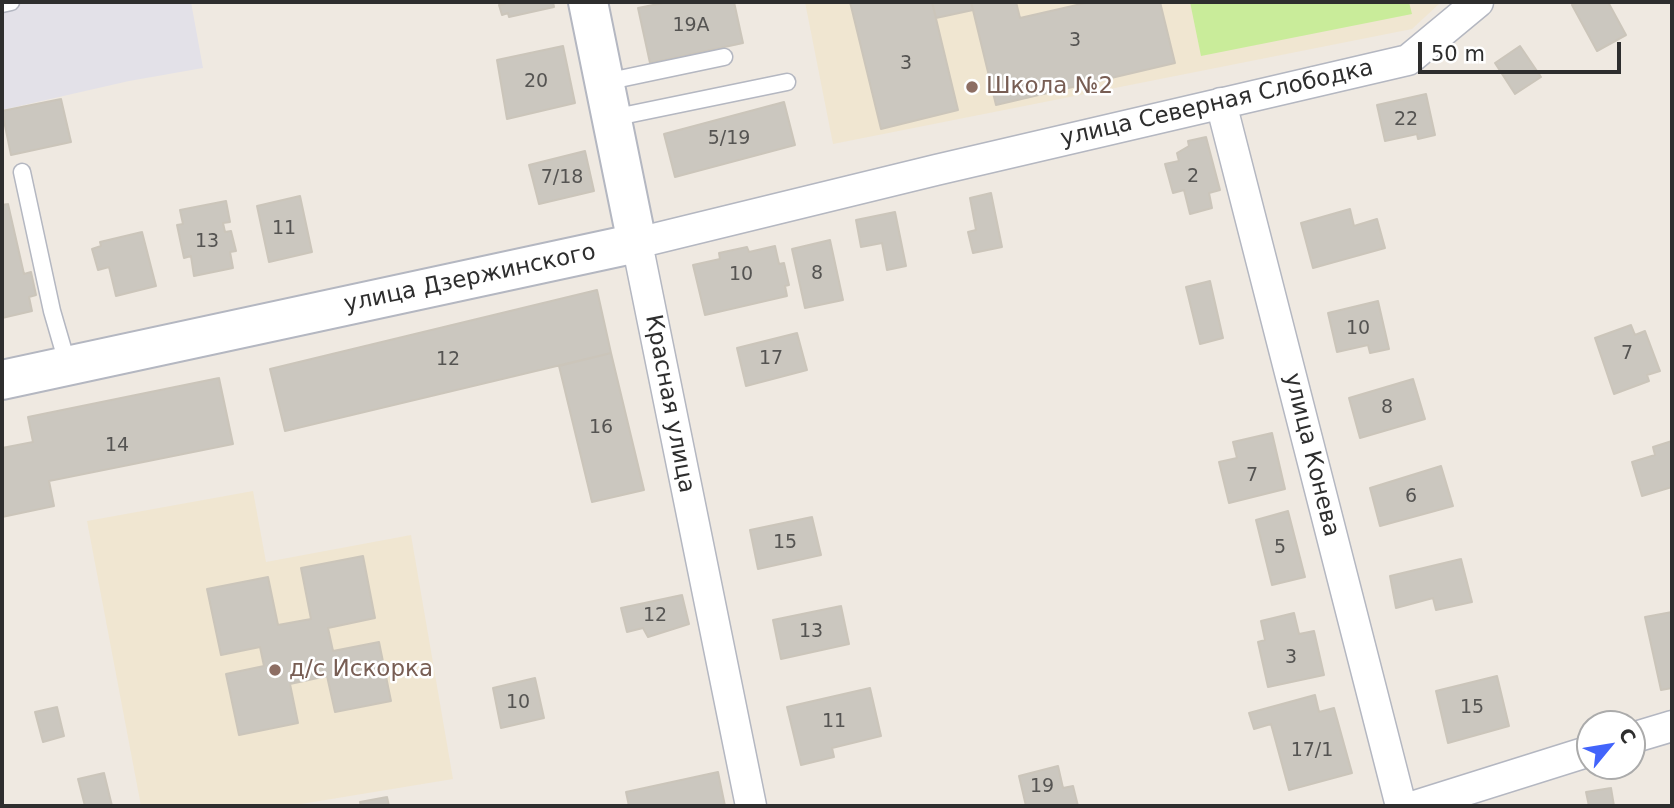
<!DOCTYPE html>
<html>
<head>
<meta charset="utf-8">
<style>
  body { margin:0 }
  #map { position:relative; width:1674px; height:808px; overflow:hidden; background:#efe9e1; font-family:"DejaVu Sans",sans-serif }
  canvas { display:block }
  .frame { position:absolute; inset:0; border:4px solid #2e2e2e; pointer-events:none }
  .north { position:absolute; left:1576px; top:710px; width:70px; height:70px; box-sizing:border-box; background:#fff; border:2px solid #ababab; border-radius:50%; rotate:60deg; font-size:19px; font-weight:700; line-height:28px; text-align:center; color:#2e2e2e }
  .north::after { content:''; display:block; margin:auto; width:24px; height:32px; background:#4264fb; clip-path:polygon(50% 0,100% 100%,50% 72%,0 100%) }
  .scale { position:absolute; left:1418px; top:42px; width:203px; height:32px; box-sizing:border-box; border:4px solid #2e2e2e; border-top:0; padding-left:9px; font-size:21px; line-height:24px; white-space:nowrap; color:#2e2e2e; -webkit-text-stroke:5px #fff; paint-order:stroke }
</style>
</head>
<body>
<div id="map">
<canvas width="1674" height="808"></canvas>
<div class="frame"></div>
<div class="north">С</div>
<div class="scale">50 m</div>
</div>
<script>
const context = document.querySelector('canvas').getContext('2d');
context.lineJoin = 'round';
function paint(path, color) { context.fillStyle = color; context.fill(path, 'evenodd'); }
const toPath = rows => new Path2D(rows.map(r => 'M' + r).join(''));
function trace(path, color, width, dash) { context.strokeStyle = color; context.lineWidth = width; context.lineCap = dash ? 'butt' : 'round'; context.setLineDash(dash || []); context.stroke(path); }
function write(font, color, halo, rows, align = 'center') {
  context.font = font + ' "DejaVu Sans",sans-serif'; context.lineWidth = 5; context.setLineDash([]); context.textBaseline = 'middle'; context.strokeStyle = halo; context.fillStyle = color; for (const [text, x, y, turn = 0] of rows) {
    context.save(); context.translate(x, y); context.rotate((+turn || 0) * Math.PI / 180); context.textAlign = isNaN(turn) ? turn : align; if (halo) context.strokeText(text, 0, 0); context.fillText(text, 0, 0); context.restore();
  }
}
const industrial = toPath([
  [2,2,191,2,203,68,129,81,2,110]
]);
const education = toPath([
  [805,2,1438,2,1439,4,1412,29,833,144],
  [253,491,266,562,411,535,453,779,289,806,141,806,87,521]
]);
const pitch = toPath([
  [1190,2,1409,2,1412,14,1201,56]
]);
const building = toPath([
  [505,2,553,2,554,7,509,17,508,13,502,15,499,5,505,4,505,2],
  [668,2,734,2,743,43,650,63,638,8,668,2],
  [850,2,932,2,958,110,881,129,850,2],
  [932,2,971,2,973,10,936,18,932,2],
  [971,2,1016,2,1020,18,1090,2,1160,2,1175,63,996,105,971,2],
  [1579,2,1608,2,1626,35,1597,51,1572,5,1579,2],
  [563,46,575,103,507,119,497,60,563,46],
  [1520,46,1541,77,1515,94,1495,63,1520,46],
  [1426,94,1435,135,1418,139,1417,134,1385,141,1377,105,1426,94],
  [61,99,71,142,11,155,2,111,61,99],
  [784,102,795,145,675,177,664,134,784,102],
  [1206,137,1220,190,1209,193,1212,208,1190,214,1184,190,1173,193,1165,164,1179,161,1177,153,1189,146,1188,141,1206,137],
  [585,151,594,191,539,204,529,165,585,151],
  [991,193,1002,247,973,253,968,232,976,230,970,198,991,193],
  [300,196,312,252,269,262,257,206,300,196],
  [226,201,230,222,223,223,225,232,231,231,236,251,230,252,233,268,194,276,191,256,184,258,177,225,183,224,180,210,226,201],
  [8,204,24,274,31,272,36,295,29,297,32,311,2,318,2,205,8,204],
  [1350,209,1354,226,1377,219,1385,248,1313,268,1301,223,1350,209],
  [895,212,906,266,887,270,882,243,861,247,856,220,895,212],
  [142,232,156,286,116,296,109,267,98,270,92,249,101,246,100,242,142,232],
  [830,240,843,300,805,308,792,249,830,240],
  [775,246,779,264,784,263,789,285,785,286,787,296,705,315,693,265,720,259,719,253,747,247,749,252,775,246],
  [1210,281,1223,338,1200,344,1186,287,1210,281],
  [597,290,611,353,285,431,270,369,597,290],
  [1378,301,1389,349,1370,353,1368,345,1337,352,1328,313,1378,301],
  [1631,325,1635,335,1645,331,1660,371,1647,375,1649,381,1614,394,1595,338,1631,325],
  [797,333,807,370,746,386,737,348,797,333],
  [611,353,644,490,592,502,559,366,611,353],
  [219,378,233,444,49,481,54,506,2,517,2,448,33,442,28,417,219,378],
  [1413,379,1425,419,1360,438,1349,398,1413,379],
  [1272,433,1285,489,1229,503,1219,462,1237,458,1233,442,1272,433],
  [1672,441,1672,487,1642,496,1632,462,1655,455,1653,447,1672,441],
  [1441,466,1453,506,1380,526,1370,488,1441,466],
  [1288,511,1305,577,1272,585,1256,520,1288,511],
  [812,517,821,555,758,569,750,530,812,517],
  [363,556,375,618,328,628,333,651,379,642,391,701,335,712,327,676,290,684,298,723,239,735,226,674,264,666,260,647,221,655,207,589,268,577,278,625,311,619,301,568,363,556],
  [1461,559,1472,602,1436,610,1433,598,1396,608,1390,576,1461,559],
  [682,595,689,624,648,637,643,628,627,632,621,608,682,595],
  [841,606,849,644,781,659,773,620,841,606],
  [1672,612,1672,688,1661,690,1645,617,1672,612],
  [1294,613,1299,634,1314,631,1324,675,1268,687,1258,642,1265,640,1261,621,1294,613],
  [1497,676,1509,726,1448,743,1436,691,1497,676],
  [535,678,544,718,501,728,493,688,535,678],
  [870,688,881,736,832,748,834,757,801,765,787,707,870,688],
  [1315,695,1319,712,1334,708,1352,773,1289,790,1271,724,1254,729,1249,713,1315,695],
  [57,707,64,736,43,742,35,712,57,707],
  [1058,766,1063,788,1073,786,1078,806,1026,806,1019,776,1058,766],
  [718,772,725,806,629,806,626,792,718,772],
  [104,773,112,806,85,806,78,779,104,773],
  [1611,788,1614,806,1589,806,1586,792,1611,788],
  [387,797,389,806,361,806,360,802,387,797]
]);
const lane = toPath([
  [2,4,11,2],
  [605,82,724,57],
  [612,118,787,82],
  [22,172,52,311,68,366]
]);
const street = toPath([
  [1221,103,1401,806],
  [1632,738,1672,726],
  [751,806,637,243,936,170,1408,60,1478,2],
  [1415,806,1590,751]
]);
const secondary = toPath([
  [2,380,637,243,588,2]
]);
const markers = [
  [972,87,7,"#8d6e63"],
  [275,670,7,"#8d6e63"]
];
const numberNames = [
  ["19А",691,26],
  ["3",1075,41],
  ["3",906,64],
  ["20",536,82],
  ["22",1406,120],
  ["5/19",729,139],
  ["2",1193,177],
  ["7/18",562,178],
  ["11",284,229],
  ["13",207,242],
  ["8",817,274],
  ["10",741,275],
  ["10",1358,329],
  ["7",1627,354],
  ["17",771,359],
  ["12",448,360],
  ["8",1387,408],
  ["16",601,428],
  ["14",117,446],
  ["7",1252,476],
  ["6",1411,497],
  ["15",785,543],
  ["5",1280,548],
  ["12",655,616],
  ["13",811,632],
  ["3",1291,658],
  ["10",518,703],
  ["15",1472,708],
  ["11",834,722],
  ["17/1",1312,751],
  ["19",1042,787]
];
const educationNames = [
  ["Школа №2",986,87],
  ["д/с Искорка",289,670]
];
const streetNames = [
  ["улица Северная Слободка",1217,104,-13],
  ["улица Дзержинского",470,279,-12],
  ["Красная улица",669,404,79],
  ["улица Конева",1311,455,76]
];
paint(industrial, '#e3e1e8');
paint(education, '#f0e6d1');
paint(pitch, '#c9ec9a');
paint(building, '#cbc7bf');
trace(building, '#cbc5ba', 2);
trace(lane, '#b4b7c1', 19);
trace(street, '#b4b7c1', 33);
trace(secondary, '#b4b7c1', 42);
trace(lane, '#fff', 16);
trace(street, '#fff', 30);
trace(secondary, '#fff', 38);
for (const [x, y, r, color] of markers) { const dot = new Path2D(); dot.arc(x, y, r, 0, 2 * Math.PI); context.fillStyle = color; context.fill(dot); trace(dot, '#fff', 2.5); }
write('19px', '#555452', null, numberNames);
write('23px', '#785e54', '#fff', educationNames, 'left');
write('23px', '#2e2e2e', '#fff', streetNames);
</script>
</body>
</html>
